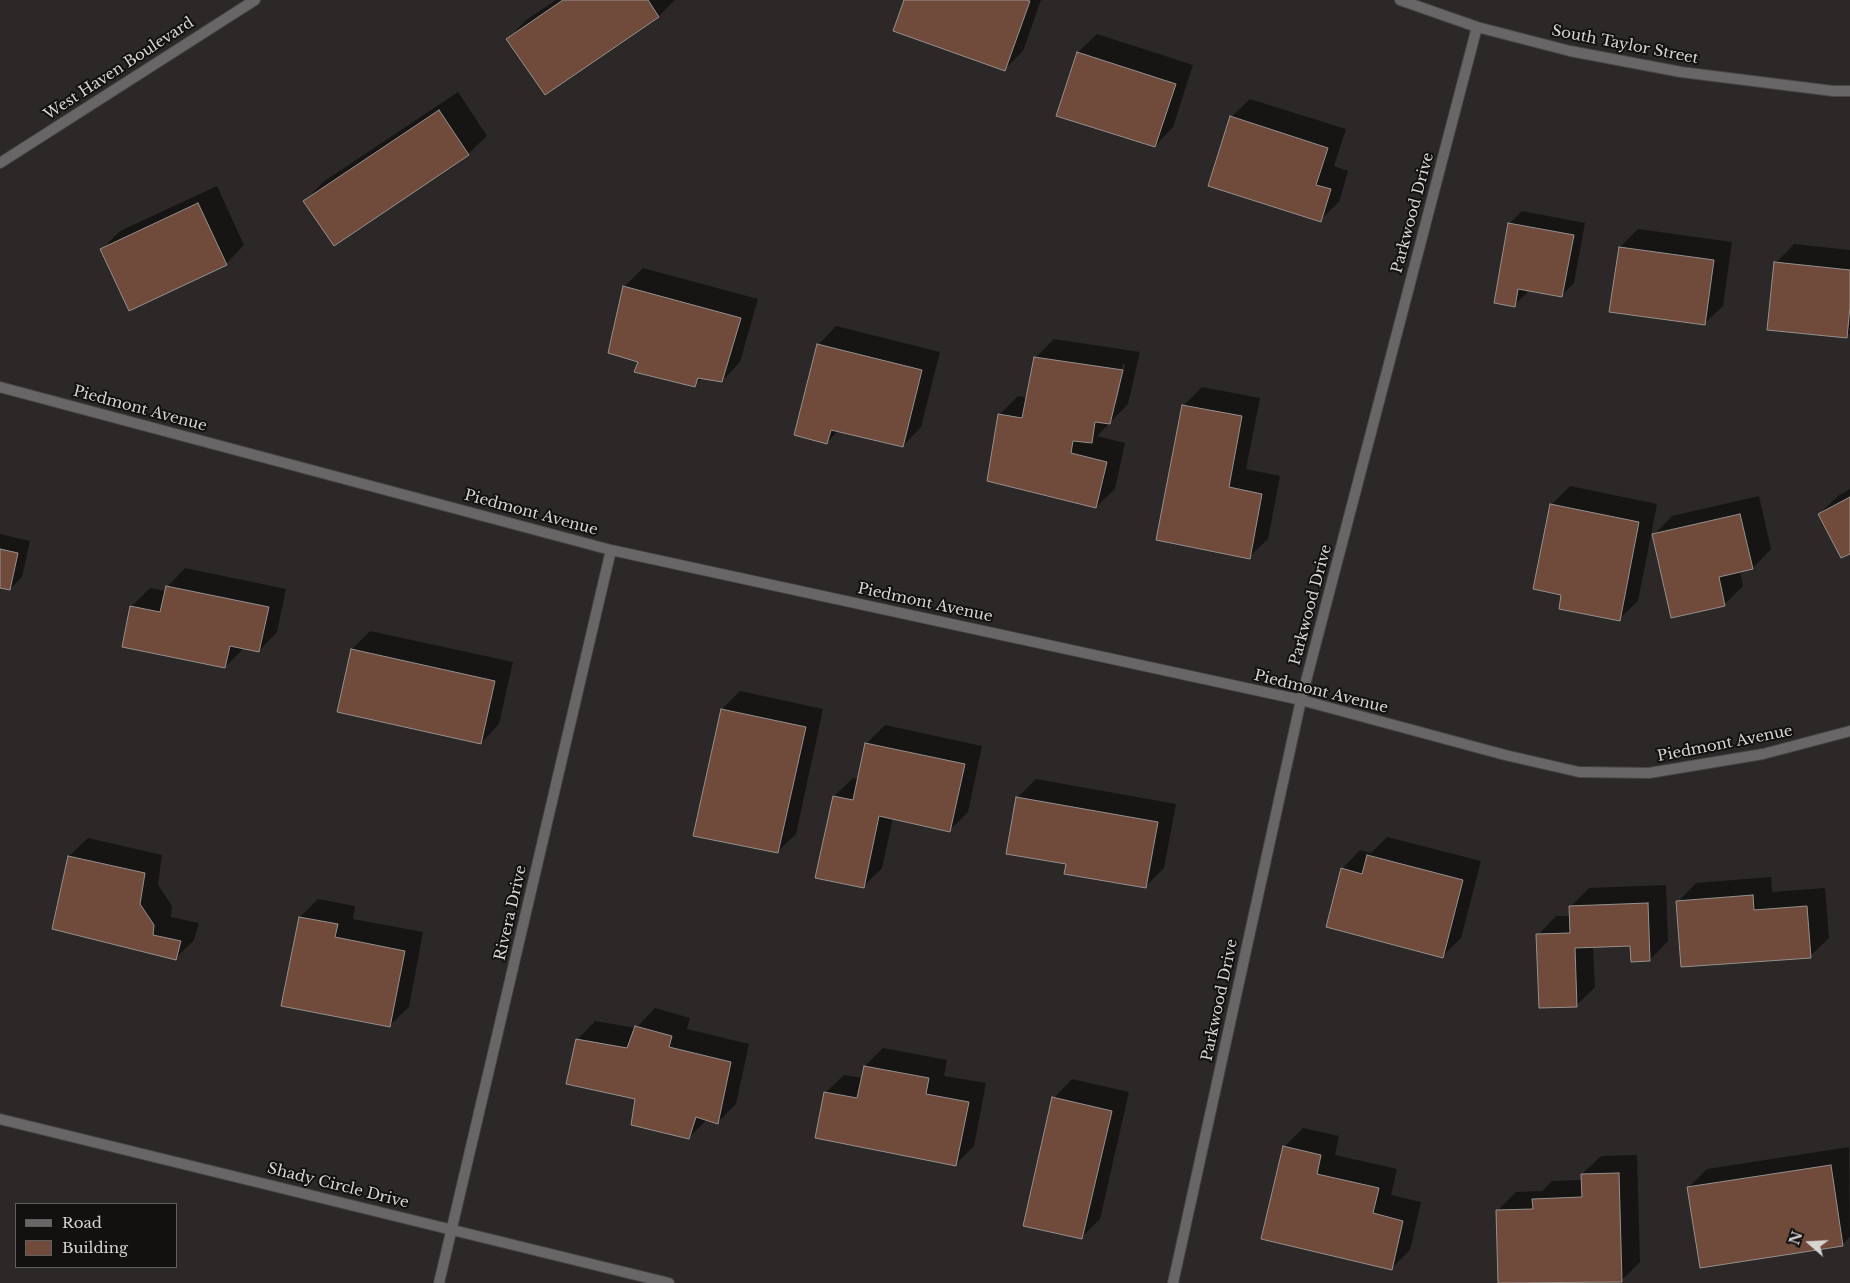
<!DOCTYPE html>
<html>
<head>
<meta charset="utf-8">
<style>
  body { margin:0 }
  #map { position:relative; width:1850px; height:1283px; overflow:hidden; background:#2b2827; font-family:"Libre Baskerville",serif }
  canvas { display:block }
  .legend { position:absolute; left:15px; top:1203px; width:162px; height:65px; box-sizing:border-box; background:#121110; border:1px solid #615f5e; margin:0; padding:6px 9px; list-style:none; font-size:15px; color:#d7d5d4 }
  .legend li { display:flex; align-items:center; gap:10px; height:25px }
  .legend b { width:25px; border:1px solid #615f5e }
  .north { position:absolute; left:1785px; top:1218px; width:50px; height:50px; -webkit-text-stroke:4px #121110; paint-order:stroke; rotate:289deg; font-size:14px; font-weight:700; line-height:20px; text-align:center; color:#d7d5d4 }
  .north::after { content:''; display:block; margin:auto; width:18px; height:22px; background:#d7d5d4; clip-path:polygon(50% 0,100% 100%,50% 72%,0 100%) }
</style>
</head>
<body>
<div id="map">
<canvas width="1850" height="1283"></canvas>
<ul class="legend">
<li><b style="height:6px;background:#686666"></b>Road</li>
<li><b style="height:14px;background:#704a3a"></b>Building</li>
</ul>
<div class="north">N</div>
</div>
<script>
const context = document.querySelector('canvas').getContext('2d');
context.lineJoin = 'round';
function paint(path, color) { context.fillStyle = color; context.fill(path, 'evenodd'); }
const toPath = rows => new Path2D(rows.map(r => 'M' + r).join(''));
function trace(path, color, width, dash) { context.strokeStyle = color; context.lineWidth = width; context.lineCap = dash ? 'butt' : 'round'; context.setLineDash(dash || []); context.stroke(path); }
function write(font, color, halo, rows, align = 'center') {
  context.font = font + ' "Libre Baskerville",serif'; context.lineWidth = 4; context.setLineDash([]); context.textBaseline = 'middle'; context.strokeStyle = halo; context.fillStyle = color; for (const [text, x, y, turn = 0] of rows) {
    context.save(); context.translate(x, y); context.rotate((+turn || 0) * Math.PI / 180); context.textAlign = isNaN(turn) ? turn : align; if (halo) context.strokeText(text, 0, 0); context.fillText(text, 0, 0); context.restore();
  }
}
const shadow = toPath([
  [556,0,675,0,659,16,545,93,508,39,526,20],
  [905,0,1041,0,1023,51,1005,69],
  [1097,34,1193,65,1173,127,1155,146,1058,115,1078,52],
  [458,92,487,136,468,154,305,201,323,182],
  [1250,99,1346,129,1334,166,1348,171,1339,202,1320,220,1231,117],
  [217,186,244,245,226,264,102,249,120,231],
  [1522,211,1585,223,1574,283,1562,295,1527,289,1527,293,1514,305,1510,223],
  [1638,229,1732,242,1723,306,1704,324,1620,247],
  [1794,244,1850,250,1850,333,1846,336,1776,263],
  [643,268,758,299,740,362,722,381,703,377,694,386,639,361,624,287],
  [836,326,940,352,921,427,903,446,839,430,827,442,818,345],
  [1054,339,1140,352,1128,404,1097,436,1125,443,1115,489,1096,507,999,415,1018,396,1027,398,1036,357],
  [1123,364,1125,364,1116,404,1114,404],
  [1202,387,1260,398,1246,469,1280,476,1268,539,1249,557,1184,405],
  [1570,486,1657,504,1638,601,1619,619,1563,594,1551,505],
  [1850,489,1850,552,1819,514,1838,496],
  [1759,496,1771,549,1753,568,1740,571,1743,586,1725,604,1672,617,1654,535,1672,516],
  [0,534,30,541,22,577,10,589,0,587],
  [185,568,286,589,277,632,259,651,244,648,225,667,131,607,150,588,166,591,167,587],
  [370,631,513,662,499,724,481,743,352,649],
  [740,691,823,709,796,834,777,852,722,709],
  [885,725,982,746,968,812,950,830,893,818,882,868,863,887,817,877,834,796,853,778,859,779,866,744],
  [1036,779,1176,804,1164,868,1145,887,1067,863,1017,798],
  [1387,837,1481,861,1461,938,1443,956,1342,869,1360,850,1371,853],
  [88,838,162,855,158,885,172,906,171,917,199,923,194,940,176,958,69,856],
  [1771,877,1772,892,1825,888,1829,938,1810,956,1678,902,1696,883],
  [1666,885,1668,941,1650,960,1632,945,1593,947,1595,987,1576,1006,1538,935,1556,916,1571,916,1570,907,1589,888],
  [318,899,355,906,353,919,423,932,409,1007,390,1025,300,917],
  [655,1008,690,1018,687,1029,749,1044,736,1104,717,1123,707,1119,689,1138,637,1098,577,1040,595,1021,636,1028],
  [883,1048,947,1060,944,1076,986,1083,974,1146,956,1164,825,1093,844,1075,863,1078,865,1066],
  [1072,1079,1129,1092,1100,1219,1081,1238,1054,1098],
  [1303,1128,1339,1136,1335,1155,1397,1169,1391,1195,1421,1202,1410,1250,1391,1269,1284,1147],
  [1849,1147,1850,1237,1842,1245,1689,1187,1707,1169],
  [1637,1155,1640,1262,1621,1281,1499,1283,1497,1211,1516,1192,1542,1191,1552,1181,1583,1180,1582,1174,1601,1156]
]);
const building = toPath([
  [563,0,648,0,659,17,545,95,506,39,563,0],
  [904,0,1026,0,1030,1,1005,71,893,31,904,0],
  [1077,52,1176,84,1155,147,1056,116,1077,52],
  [439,110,469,155,334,246,303,201,439,110],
  [1230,116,1328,148,1316,185,1331,189,1321,222,1208,186,1230,116],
  [198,203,227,265,129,311,100,249,198,203],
  [1508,223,1574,235,1562,297,1518,289,1515,307,1494,303,1508,223],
  [1619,247,1714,260,1705,325,1609,312,1619,247],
  [1774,262,1850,270,1850,306,1847,338,1767,330,1774,262],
  [623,286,741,318,722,382,698,378,695,387,634,372,638,362,608,353,623,286],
  [817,344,922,370,903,447,831,430,827,444,794,435,817,344],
  [1034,357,1123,370,1110,424,1095,422,1092,443,1073,441,1071,453,1107,462,1096,508,987,481,998,414,1022,418,1034,357],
  [1182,405,1242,416,1229,487,1262,494,1250,559,1156,540,1182,405],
  [1850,497,1850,554,1841,558,1818,514,1850,497],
  [1550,504,1639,522,1620,621,1559,609,1561,595,1533,589,1550,504],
  [1740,514,1753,569,1719,577,1725,606,1671,618,1652,534,1740,514],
  [0,549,18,553,10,590,0,588,0,549],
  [166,586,269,607,259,652,230,646,225,668,122,647,130,606,160,612,166,586],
  [351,649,495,681,481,744,337,712,351,649],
  [721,709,806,727,778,853,693,836,721,709],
  [865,743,965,764,950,832,879,816,864,888,815,878,833,796,853,800,865,743],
  [1016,797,1158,822,1146,888,1064,874,1066,864,1006,854,1016,797],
  [1367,855,1463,880,1443,958,1326,927,1341,868,1362,874,1367,855],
  [68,856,145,873,140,904,154,925,153,935,181,941,176,960,52,929,68,856],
  [1753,895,1754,910,1807,906,1811,958,1681,967,1676,901,1753,895],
  [1648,903,1650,961,1631,962,1630,946,1575,948,1577,1007,1539,1008,1536,934,1570,933,1569,906,1648,903],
  [299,917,338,924,335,937,405,951,390,1027,281,1006,299,917],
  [635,1026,672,1036,669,1047,731,1062,718,1124,696,1117,689,1139,631,1125,635,1099,566,1084,576,1039,627,1048,635,1026],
  [864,1066,929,1078,926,1094,969,1102,956,1166,815,1138,824,1092,857,1098,864,1066],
  [1052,1097,1112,1111,1082,1239,1023,1226,1052,1097],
  [1283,1146,1321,1155,1317,1174,1379,1188,1373,1213,1403,1221,1392,1270,1261,1239,1283,1146],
  [1831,1165,1843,1246,1700,1268,1687,1187,1831,1165],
  [1619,1173,1622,1282,1498,1283,1496,1210,1533,1209,1532,1199,1582,1197,1581,1174,1619,1173]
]);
const minor = toPath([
  [1400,0,1477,27,1570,51,1681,72,1833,91,1850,91],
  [0,387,611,550,1301,700,1505,755,1579,772,1649,773,1763,754,1850,731],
  [0,1119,669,1283],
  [439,1283,611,550],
  [1173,1283,1301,700,1477,27]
]);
const tertiary = toPath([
  [0,163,255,0]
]);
const streetNames = [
  ["South Taylor Street",1625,45,11],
  ["West Haven Boulevard",119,69,-33],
  ["Parkwood Drive",1413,213,-75],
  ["Piedmont Avenue",140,409,15],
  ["Piedmont Avenue",531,513,15],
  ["Piedmont Avenue",925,603,12],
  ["Parkwood Drive",1311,605,-75],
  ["Piedmont Avenue",1321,692,14],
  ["Piedmont Avenue",1725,744,-11],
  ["Rivera Drive",511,913,-77],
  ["Parkwood Drive",1220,1000,-78],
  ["Shady Circle Drive",338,1186,14]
];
paint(shadow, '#0007');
paint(building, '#704a3a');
trace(building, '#95918f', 1);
trace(minor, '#474443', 12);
trace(tertiary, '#474443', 12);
trace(minor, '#686666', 10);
trace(tertiary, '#686666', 10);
write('15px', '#d7d5d4', '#121110', streetNames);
</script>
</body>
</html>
